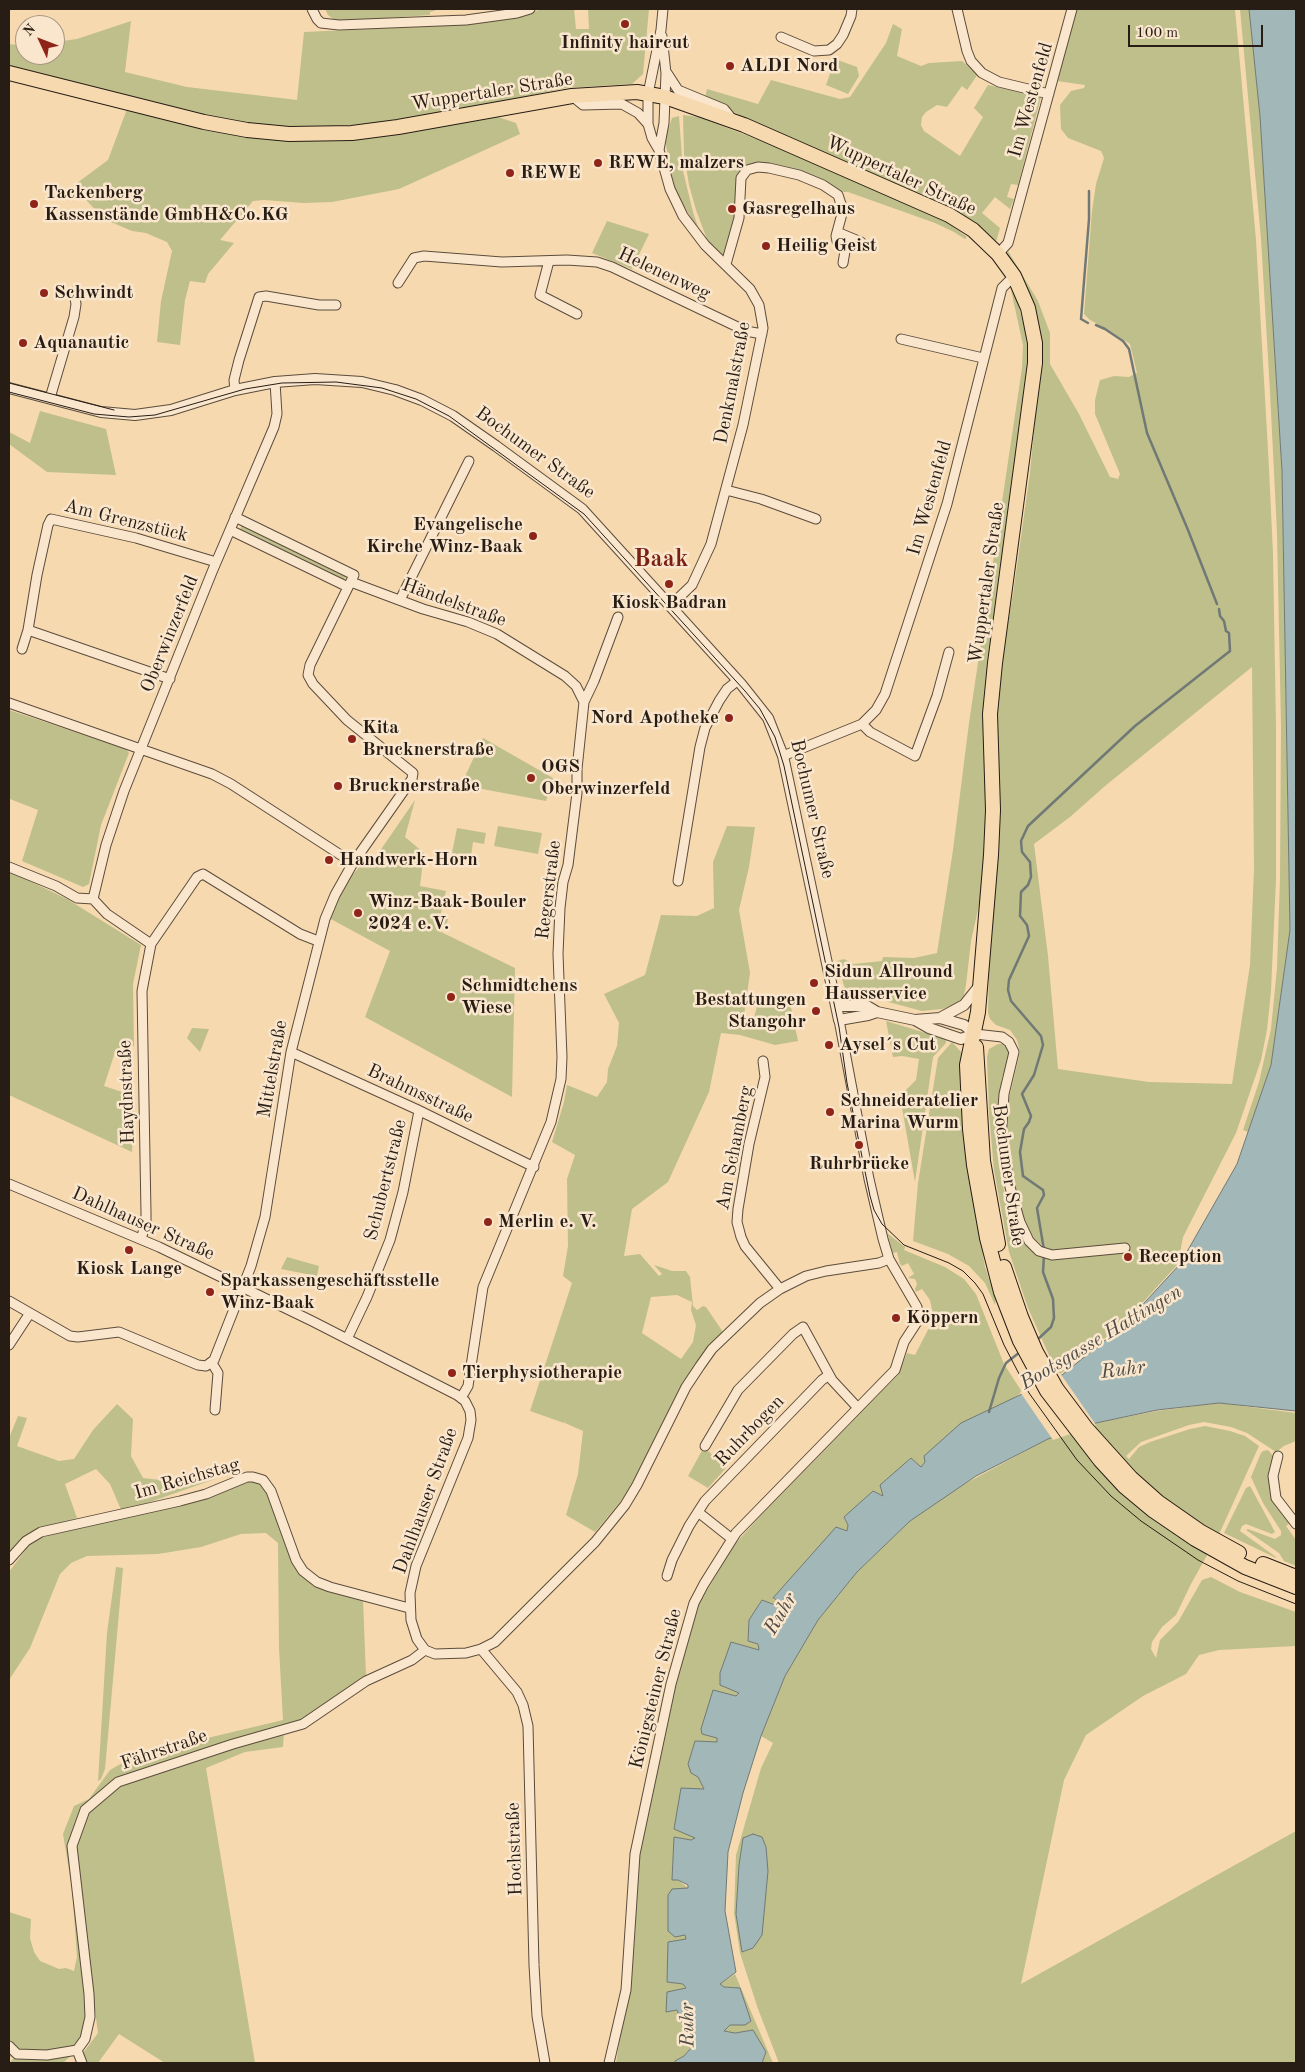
<!DOCTYPE html>
<html>
<head>
<meta charset="utf-8">
<style>
  body { margin:0 }
  #map { position:relative; width:1305px; height:2072px; overflow:hidden; background:#f7d9b0; font-family:"Old Standard TT",serif }
  canvas { display:block }
  .frame { position:absolute; inset:0; border:10px solid #271d15; pointer-events:none }
  .north { position:absolute; left:15px; top:15px; width:50px; height:50px; box-sizing:border-box; background:#fae6cc; border:1px solid #a69683; border-radius:50%; rotate:313deg; font-size:14px; font-weight:700; line-height:20px; text-align:center; color:#271d15 }
  .north::after { content:''; display:block; margin:auto; width:18px; height:22px; background:#8f2418; clip-path:polygon(50% 0,100% 100%,50% 72%,0 100%) }
  .scale { position:absolute; left:1128px; top:25px; width:135px; height:22px; box-sizing:border-box; border:2px solid #271d15; border-top:0; padding-left:6px; font-size:15px; line-height:18px; white-space:nowrap; color:#271d15; -webkit-text-stroke:4px #fae6cc; paint-order:stroke }
</style>
</head>
<body>
<div id="map">
<canvas width="1305" height="2072"></canvas>
<div class="frame"></div>
<div class="north">N</div>
<div class="scale">100 m</div>
</div>
<script>
const context = document.querySelector('canvas').getContext('2d');
context.lineJoin = 'round';
function paint(path, color) { context.fillStyle = color; context.fill(path, 'evenodd'); }
const toPath = rows => new Path2D(rows.map(r => 'M' + r).join(''));
function trace(path, color, width, dash) { context.strokeStyle = color; context.lineWidth = width; context.lineCap = dash ? 'butt' : 'round'; context.setLineDash(dash || []); context.stroke(path); }
function write(font, color, halo, rows, align = 'center') {
  context.font = font + ' "Old Standard TT",serif'; context.lineWidth = 5; context.setLineDash([]); context.textBaseline = 'middle'; context.strokeStyle = halo; context.fillStyle = color; for (const [text, x, y, turn = 0] of rows) {
    context.save(); context.translate(x, y); context.rotate((+turn || 0) * Math.PI / 180); context.textAlign = isNaN(turn) ? turn : align; if (halo) context.strokeText(text, 0, 0); context.fillText(text, 0, 0); context.restore();
  }
}
const green = toPath([
  [325,9,440,9,430,12,430,15,341,21,333,19,328,15],
  [542,9,574,9,576,29,589,29,588,9,649,9,643,74,632,84,566,88,395,123,289,128,232,121,195,114,9,67,9,44,25,46,25,55,55,55,55,42,77,39,131,21,125,72,187,87,297,100,304,32,462,25,519,17],
  [1077,9,1235,9,1256,240,1269,468,1273,554,1276,728,1276,879,1271,991,1267,1030,1261,1060,1236,1133,1183,1237,1178,1264,1124,1323,1060,1374,1053,1364,1028,1308,1009,1252,994,1170,989,1113,987,1057,989,1049,998,1044,1004,1044,1010,1052,1009,1060,1002,1077,997,1115,999,1164,1009,1215,1015,1221,1018,1233,1026,1244,1036,1254,1048,1259,1053,1249,1046,1249,1032,1236,1023,1218,1008,1159,1006,1111,1020,1052,1017,1040,1010,1030,996,1025,990,1019,988,1013,989,967,998,854,997,685,1013,594,1030,473,1041,353,1036,311,1007,255,1008,251,1038,301,1050,333,1050,364,1079,414,1110,477,1118,479,1120,474,1095,414,1095,400,1100,380,1114,376,1129,377,1137,373,1130,344,1109,330,1090,320,1084,314,1092,211,1096,184,1104,158,1101,151,1068,138,1061,129,1060,105,1071,91,1084,88,1085,85,1057,81],
  [1252,667,1254,869,1250,965,1232,1084,1149,1082,1058,1069,1048,956,1034,844,1070,817,1105,786],
  [1240,9,1249,9,1260,116,1282,471,1290,931,1271,1065,1248,1132,1243,1130,1259,1082,1271,1029,1277,968,1280,879,1281,726,1277,533,1270,392,1261,239],
  [893,24,902,29,897,56,921,66,929,63,962,61,978,74,967,90,962,86,947,107,937,105,926,112,922,117,921,125,924,131,960,156,983,117,974,108,988,85,1041,97,1018,185,1011,184,1007,197,1014,199,1010,209,995,197,982,213,1000,228,996,242,971,222,945,207,768,129,705,98,707,89,758,104,771,80,840,99,850,97,886,43],
  [835,59,857,67,859,76,848,94,826,85,832,68,831,61],
  [127,109,203,127,268,140,332,140,498,117,516,123,520,134,399,189,332,202,304,203,264,200,253,201,220,240,234,243,208,274,205,283,190,281,185,300,180,345,157,342,161,301,172,251,167,242,146,233,132,231,104,219,73,186,108,160],
  [683,115,699,117,811,160,945,221,967,237,965,239,954,232,935,223,848,192,838,192,799,173,747,169,738,218,726,260,708,242,696,210,689,185,684,154],
  [679,116,683,171,693,212,700,233,675,190,672,179,665,139,672,118],
  [607,221,649,234,632,269,592,253],
  [1011,290,1017,300,1026,334,1028,355,1027,393,980,901,971,941,966,985,964,995,957,1004,942,1009,922,1011,881,1000,852,996,845,989,837,961,844,959,854,964,882,961,883,957,914,958,937,953,953,850,969,723,1022,368,1023,345],
  [40,411,106,429,116,475,47,472,9,444,9,432,30,443],
  [244,525,345,574,346,577,342,581,240,532,241,526],
  [9,710,126,749,129,753,101,825,89,884,83,887,22,861,38,810,10,799,9,801],
  [483,738,553,778,546,801,461,785],
  [415,800,405,837,424,853,420,886,446,891,440,917,448,919,446,926,438,924,437,930,515,968,512,1097,365,1017,390,951,329,918,346,882,363,863,375,858],
  [498,826,542,833,538,854,494,846],
  [727,826,755,827,749,867,739,910,750,973,742,1030,751,1029,760,995,790,1002,798,1041,775,1045,740,1035,721,1033,709,1092,668,1182,632,1209,624,1256,640,1254,659,1276,662,1274,654,1265,672,1271,686,1271,690,1277,693,1306,697,1310,703,1306,706,1307,725,1335,715,1343,624,1497,595,1532,566,1515,578,1474,583,1431,565,1423,566,1421,564,1423,530,1411,572,1283,563,1276,568,1246,567,1179,575,1155,552,1142,564,1102,567,1085,597,1097,607,1082,608,1069,617,1046,619,1023,604,994,645,975,661,915,697,916,714,908,713,862],
  [677,1295,692,1302,691,1310,696,1325,693,1342,681,1359,642,1333,651,1297],
  [457,828,486,833,484,844,473,842,471,856,452,853],
  [9,871,67,899,141,945,133,984,134,1046,116,1049,104,1086,134,1096,132,1152,9,1095],
  [886,1021,946,1039,946,1043,933,1057,915,1182,900,1096,916,1080,919,1059,902,1056,893,1057],
  [192,1028,209,1029,200,1052,187,1038],
  [952,1042,961,1052,963,1064,977,1219,985,1267,996,1299,995,1305,985,1283,969,1266,948,1254,913,1241,918,1183,938,1058],
  [887,1233,905,1247,904,1250,945,1267,964,1279,976,1294,1004,1364,1022,1392,925,1462,921,1467,910,1458,883,1497,844,1517,848,1525,847,1531,808,1559,773,1599,788,1605,788,1610,762,1600,749,1620,748,1641,758,1644,759,1650,731,1642,739,1693,703,1734,718,1738,717,1742,695,1741,688,1764,691,1772,698,1777,704,1789,696,1838,691,1840,674,1838,672,1880,678,1880,688,1888,686,1939,667,1982,683,1984,686,1989,666,2012,677,2010,692,2047,684,2056,675,2061,675,2063,616,2063,625,2005,637,1868,676,1678,695,1610,735,1544,764,1512,898,1375,907,1353,915,1355,931,1324,933,1314,930,1300,922,1289,916,1292,915,1289,917,1284,915,1279,908,1278,914,1274,908,1263,902,1266,900,1264,897,1252,893,1253],
  [287,1257,319,1266,317,1276,281,1269],
  [1219,1403,1296,1413,1296,1441,1284,1446,1276,1452,1247,1433,1231,1427,1204,1422,1189,1425,1141,1442,1126,1456,1129,1459,1139,1447,1150,1442,1190,1429,1205,1426,1230,1431,1245,1436,1259,1446,1221,1530,1191,1584,1176,1615,1162,1627,1152,1642,1151,1649,1156,1658,1160,1640,1178,1622,1202,1580,1211,1577,1240,1592,1296,1612,1296,1646,1219,1650,1199,1655,1186,1674,1143,1696,1086,1735,1064,1780,1021,1984,1296,1831,1296,2063,779,2063,758,2009,740,1953,734,1913,736,1855,761,1768,773,1743,761,1736,785,1676,818,1620,857,1572,910,1521,959,1487,1048,1439,1096,1423,1157,1411],
  [739,1865,768,1871,764,1900,753,1948,743,1952,736,1914],
  [117,1404,133,1419,131,1456,143,1478,177,1482,215,1479,122,1512,110,1484,96,1469,65,1484,77,1518,30,1533,9,1561,9,1438,18,1416,27,1418,17,1446,59,1461,74,1459,93,1430],
  [704,1447,726,1468,708,1488,688,1476],
  [1268,1450,1274,1457,1270,1475,1270,1489,1273,1498,1291,1522,1286,1526,1296,1540,1296,1566,1284,1561,1279,1553,1246,1530,1248,1529,1275,1539,1281,1535,1281,1531,1263,1503,1251,1477,1261,1453,1263,1451],
  [265,1477,295,1567,316,1586,363,1600,366,1676,292,1728,117,1782,84,1809,70,1847,90,2029,75,2052,63,2063,9,2063,14,2058,9,2056,9,1912,31,1919,30,1938,34,1952,40,1961,59,1969,66,1968,74,1971,77,1957,72,1888,63,1834,74,1806,89,1799,110,1770,129,1759,174,1746,283,1720,279,1648,278,1543,266,1533,241,1534,201,1547,158,1554,87,1556,71,1563,60,1574,30,1648,9,1680,9,1572,33,1540],
  [1250,1486,1275,1532,1272,1534,1246,1524,1242,1526,1240,1531,1276,1557,1276,1558,1224,1533,1246,1488],
  [116,1567,123,1568,105,1769,101,1779,98,1781,107,1633],
  [284,1732,283,1747,245,1752,206,1768,255,2063,165,2063,119,2034,98,2063,84,2063,80,2057,98,2033,73,1847,86,1811,119,1783],
  [735,1974,773,2063,762,2063,766,2052,753,2030,735,2033,724,2031,730,2025,745,2025,735,1987,724,1987,720,1984]
]);
const water = toPath([
  [1249,9,1296,9,1296,1411,1219,1403,1157,1410,1096,1423,1048,1439,976,1476,910,1521,857,1572,818,1620,785,1676,761,1736,743,1793,728,1852,725,1911,736,1972,720,1984,724,1987,740,1988,751,2021,745,2025,730,2025,724,2031,735,2033,753,2030,766,2052,762,2063,675,2063,675,2061,684,2056,692,2047,677,2010,666,2012,667,1992,686,1988,683,1984,667,1982,668,1942,686,1939,685,1935,675,1937,668,1931,668,1895,672,1889,688,1888,688,1885,678,1880,672,1880,674,1837,691,1840,695,1838,674,1829,681,1788,704,1789,698,1777,691,1773,688,1764,695,1741,717,1742,717,1738,702,1734,701,1729,713,1690,736,1696,739,1693,720,1685,720,1673,731,1642,759,1650,758,1644,748,1641,749,1620,762,1600,788,1610,787,1605,773,1598,836,1527,847,1531,848,1525,844,1517,873,1491,883,1496,880,1485,911,1458,921,1467,925,1462,924,1456,961,1423,1062,1375,1124,1325,1180,1264,1237,1164,1271,1065,1290,930,1282,471,1260,116,1249,9],
  [753,1834,762,1837,766,1847,768,1871,762,1935,753,1948,742,1952,736,1914,739,1865,743,1838,753,1834]
]);
const pier = toPath([
  [1060,1373,1096,1425,1053,1440,1020,1392]
]);
const stream = toPath([
  [1088,323,1081,319,1089,219,1089,191],
  [1096,325,1105,329,1123,341,1129,349,1147,433,1188,530,1217,604],
  [1044,1250,1037,1208,1044,1195,1043,1190,1023,1176,1020,1152,1024,1129,1029,1122,1031,1116,1022,1094,1034,1075,1043,1045,1041,1036,1011,1001,1008,990,1009,980,1029,936,1027,925,1020,916,1021,892,1028,885,1031,877,1030,862,1022,852,1021,841,1028,826,1135,726,1230,651,1229,633,1226,631,1224,621,1220,616,1219,609],
  [1037,1340,1051,1327,1054,1318,1053,1299,1043,1272,1044,1255],
  [989,1412,999,1378,1006,1363,1020,1352]
]);
const minor = toPath([
  [312,9,317,19,321,23,339,25,466,20,517,13,530,9],
  [663,9,661,30,648,94,648,124,652,138,659,150,670,189,683,216,705,245,750,289,759,305,763,328,743,425,711,544,692,585,670,606],
  [957,9,967,51,971,61,982,73,999,82,1049,94],
  [781,37,814,51,829,50,837,44,843,35,851,16,852,9],
  [667,73,678,90,724,109,733,120],
  [572,96,583,105,622,104,638,113,648,124],
  [659,150,664,123,666,73,662,36],
  [837,232,861,242],
  [998,254,1008,243,1072,9],
  [549,261,540,295,577,314],
  [726,264,739,218,741,178,747,170,758,167,769,168,799,175,823,185,838,195,843,210,836,236,837,241,845,251,843,263],
  [398,283,414,258,424,256,502,262,567,260,597,262,612,267,746,331,762,334],
  [901,339,983,358],
  [235,390,234,380,239,360,259,297,266,296,319,305,336,305],
  [50,398,74,317,76,304,74,292],
  [726,490,761,499,816,519],
  [230,530,348,587],
  [351,582,423,609,468,622,497,634,565,676,576,686,584,702],
  [400,600,469,461],
  [28,630,170,679],
  [22,649,28,630,37,575,48,525,51,519,136,538,216,562],
  [9,703,212,774,231,784,353,863],
  [862,724,870,732,915,756,937,696,949,652],
  [783,756,862,724,876,710,885,694,947,504,1002,288,1014,276],
  [9,867,56,886,77,898,93,899,107,914,151,944],
  [678,881,700,747,705,728,719,701,727,689,737,681],
  [93,899,106,845,124,791,212,572,274,427,277,414,275,382],
  [975,1034,1002,1037,1009,1042,1014,1052,1004,1094,1001,1139,1010,1187,1020,1222,1029,1241,1039,1251,1052,1255,1125,1248],
  [291,1052,416,1109,534,1167],
  [763,1061,765,1077,749,1144,738,1209,737,1222,741,1237,745,1246,780,1289],
  [9,1184,159,1247,312,1321,457,1395,465,1401,470,1411,471,1420,468,1438,416,1566,410,1593,411,1620,417,1639,425,1650,435,1654,466,1653,481,1649,495,1642,595,1542,625,1505,637,1485,686,1387,700,1366,712,1349,760,1303,780,1289,806,1276,826,1271,879,1263,889,1259],
  [141,1239,146,1223,146,1213,142,991,151,944,197,877,203,874,300,934,318,941],
  [9,1301,70,1336,78,1337,119,1332,198,1365,206,1366,214,1360,251,1266,265,1217,291,1052,325,919,335,895,353,863,412,779,413,773,347,720,313,684,308,675,310,665,354,575,235,517],
  [347,1339,367,1297,390,1240,403,1192,419,1111],
  [9,1345,30,1313],
  [212,1363,218,1373,215,1410],
  [461,1398,468,1386,483,1287,551,1122,561,1079,562,1057,558,954,560,908,563,882,568,865,577,793,577,769,584,702,594,681,618,617],
  [705,1446,738,1390,793,1334,803,1327,832,1380,858,1408],
  [1278,1456,1273,1476,1276,1498,1296,1524],
  [698,1512,732,1539],
  [9,1560,26,1541,41,1532,180,1501,206,1494,247,1477,253,1477,263,1480,271,1491,296,1560,303,1571,317,1582,330,1587,409,1608],
  [667,1576,672,1560,689,1526,705,1501,822,1380,829,1375],
  [481,1649,517,1692,523,1705,528,1726,534,1965,537,2016,545,2063],
  [9,2046,17,2054,47,2055,77,2050,85,2039,90,2017,89,1994,72,1846,85,1810,118,1782,233,1744,303,1724,366,1681,412,1660,425,1650],
  [77,2050,82,2063],
  [609,2063,626,1990,635,1854,671,1684,694,1603,704,1584,736,1533,895,1370,904,1342,917,1322,919,1316,917,1307,889,1259,883,1239,869,1179,839,1020]
]);
const tertiary = toPath([
  [9,388,101,412,135,415,171,410,235,390,275,382,315,379,362,382,395,390,422,400,453,416,496,446,582,509,741,684,768,718,783,756,839,1020,868,1015,877,1012],
  [836,1006,867,1006,877,1012,915,1020,940,1018,964,1025,975,1034],
  [940,1018,964,1005,980,985],
  [915,1020,929,1028,961,1039,975,1034]
]);
const primary = toPath([
  [9,73,204,122,247,130,289,134,352,133,398,127,572,96,637,92,665,97,744,125,949,215,973,230,998,254,1014,276,1028,308,1035,343,1035,363,995,663,990,714,993,810,991,855,978,1012,967,1065,970,1129,974,1165,987,1238,1001,1292,1020,1341,1047,1391,1100,1460,1124,1486,1154,1511,1195,1539,1245,1567,1296,1587],
  [976,1047,983,1161,998,1244],
  [1004,1267,1021,1317,1036,1352,1056,1388,1086,1428,1131,1478,1158,1502,1201,1532,1239,1553],
  [1263,1564,1296,1577]
]);
const tram = toPath([
  [9,383,114,410],
  [9,392,94,414,129,417,155,415,245,389,282,383,336,382,382,388,416,399,449,416,584,514,745,691,760,709,775,737,784,766,839,1027,847,1083,870,1196,874,1210,882,1224,904,1245,949,1263,963,1271,975,1283,983,1294,1004,1345,1029,1393,1077,1460,1111,1496,1141,1521,1198,1560,1238,1581,1296,1604]
]);
const markers = [
  [625,24,5,"#8f2418"],
  [730,66,5,"#8f2418"],
  [598,163,5,"#8f2418"],
  [510,173,5,"#8f2418"],
  [34,204,5,"#8f2418"],
  [732,209,5,"#8f2418"],
  [766,246,5,"#8f2418"],
  [44,293,5,"#8f2418"],
  [23,343,5,"#8f2418"],
  [533,536,5,"#8f2418"],
  [669,584,5,"#8f2418"],
  [729,718,5,"#8f2418"],
  [352,739,5,"#8f2418"],
  [531,778,5,"#8f2418"],
  [338,786,5,"#8f2418"],
  [329,860,5,"#8f2418"],
  [358,913,5,"#8f2418"],
  [814,983,5,"#8f2418"],
  [451,997,5,"#8f2418"],
  [816,1011,5,"#8f2418"],
  [829,1045,5,"#8f2418"],
  [830,1112,5,"#8f2418"],
  [859,1145,5,"#8f2418"],
  [488,1222,5,"#8f2418"],
  [129,1250,5,"#8f2418"],
  [1128,1257,5,"#8f2418"],
  [210,1292,5,"#8f2418"],
  [896,1318,5,"#8f2418"],
  [452,1373,5,"#8f2418"]
];
const poiNames = [
  ["Infinity haircut",625,43,"center"],
  ["ALDI Nord",740,66],
  ["REWE, malzers",608,163],
  ["REWE",520,173],
  ["Tackenberg",44,193],
  ["Kassenstände GmbH&Co.KG",44,215],
  ["Gasregelhaus",742,209],
  ["Heilig Geist",776,246],
  ["Schwindt",54,293],
  ["Aquanautic",33,343],
  ["Evangelische",523,525,"right"],
  ["Kirche Winz-Baak",523,547,"right"],
  ["Kiosk Badran",669,603,"center"],
  ["Nord Apotheke",719,718,"right"],
  ["Kita",362,728],
  ["Brucknerstraße",362,750],
  ["OGS",541,767],
  ["Oberwinzerfeld",541,789],
  ["Brucknerstraße",348,786],
  ["Handwerk-Horn",339,860],
  ["Winz-Baak-Bouler",368,902],
  ["2024 e.V.",368,924],
  ["Sidun Allround",824,972],
  ["Hausservice",824,994],
  ["Schmidtchens",461,986],
  ["Wiese",461,1008],
  ["Bestattungen",806,1000,"right"],
  ["Stangohr",806,1022,"right"],
  ["Aysel´s Cut",839,1045],
  ["Schneideratelier",840,1101],
  ["Marina Wurm",840,1123],
  ["Ruhrbrücke",859,1164,"center"],
  ["Merlin e. V.",498,1222],
  ["Reception",1138,1257],
  ["Kiosk Lange",129,1269,"center"],
  ["Sparkassengeschäftsstelle",220,1281],
  ["Winz-Baak",220,1303],
  ["Köppern",906,1318],
  ["Tierphysiotherapie",462,1373]
];
const streetNames = [
  ["Wuppertaler Straße",492,92,-9],
  ["Im Westenfeld",1031,100,-74],
  ["Wuppertaler Straße",901,176,25],
  ["Helenenweg",664,274,25],
  ["Denkmalstraße",733,383,-79],
  ["Bochumer Straße",535,453,36],
  ["Im Westenfeld",930,498,-74],
  ["Am Grenzstück",126,521,14],
  ["Wuppertaler Straße",987,583,-82],
  ["Händelstraße",454,603,20],
  ["Oberwinzerfeld",170,634,-68],
  ["Bochumer Straße",812,809,77],
  ["Regerstraße",549,890,-83],
  ["Mittelstraße",273,1069,-80],
  ["Haydnstraße",127,1092,-92],
  ["Brahmsstraße",420,1094,25],
  ["Am Schamberg",735,1148,-79],
  ["Bochumer Straße",1008,1175,82],
  ["Schubertstraße",386,1180,-76],
  ["Dahlhauser Straße",143,1224,24],
  ["Ruhrbogen",750,1431,-46],
  ["Im Reichstag",187,1479,-16],
  ["Dahlhauser Straße",426,1501,-70],
  ["Königsteiner Straße",656,1689,-76],
  ["Fährstraße",164,1750,-19],
  ["Hochstraße",515,1849,-92]
];
const waterNames = [
  ["Bootsgasse Hattingen",1101,1338,-31],
  ["Ruhr",1123,1370,-7],
  ["Ruhr",781,1614,-59],
  ["Ruhr",688,2025,-91]
];
const districtNames = [
  ["Baak",661,560]
];
paint(green, '#bebf8a');
paint(water, '#a2b7b7');
trace(water, '#717976', 1);
paint(pier, '#f7d9b0');
trace(stream, '#717976', 2.5);
trace(minor, '#5b4c3c', 11);
trace(tertiary, '#5b4c3c', 12);
trace(primary, '#271d15', 16);
trace(minor, '#fae6cc', 9);
trace(tertiary, '#fae6cc', 10);
trace(primary, '#f7d9b0', 14);
trace(tram, '#271d15', 1);
for (const [x, y, r, color] of markers) { const dot = new Path2D(); dot.arc(x, y, r, 0, 2 * Math.PI); context.fillStyle = color; context.fill(dot); trace(dot, '#fae6cc', 2); }
write('bold 19px', '#271d15', '#fae6cc', poiNames, 'left');
write('19px', '#271d15', '#fae6cc', streetNames);
write('italic 20px', '#4c4b46', '#fae6cc', waterNames);
write('bold 24px', '#7a1f14', '#fae6cc', districtNames);
</script>
</body>
</html>
